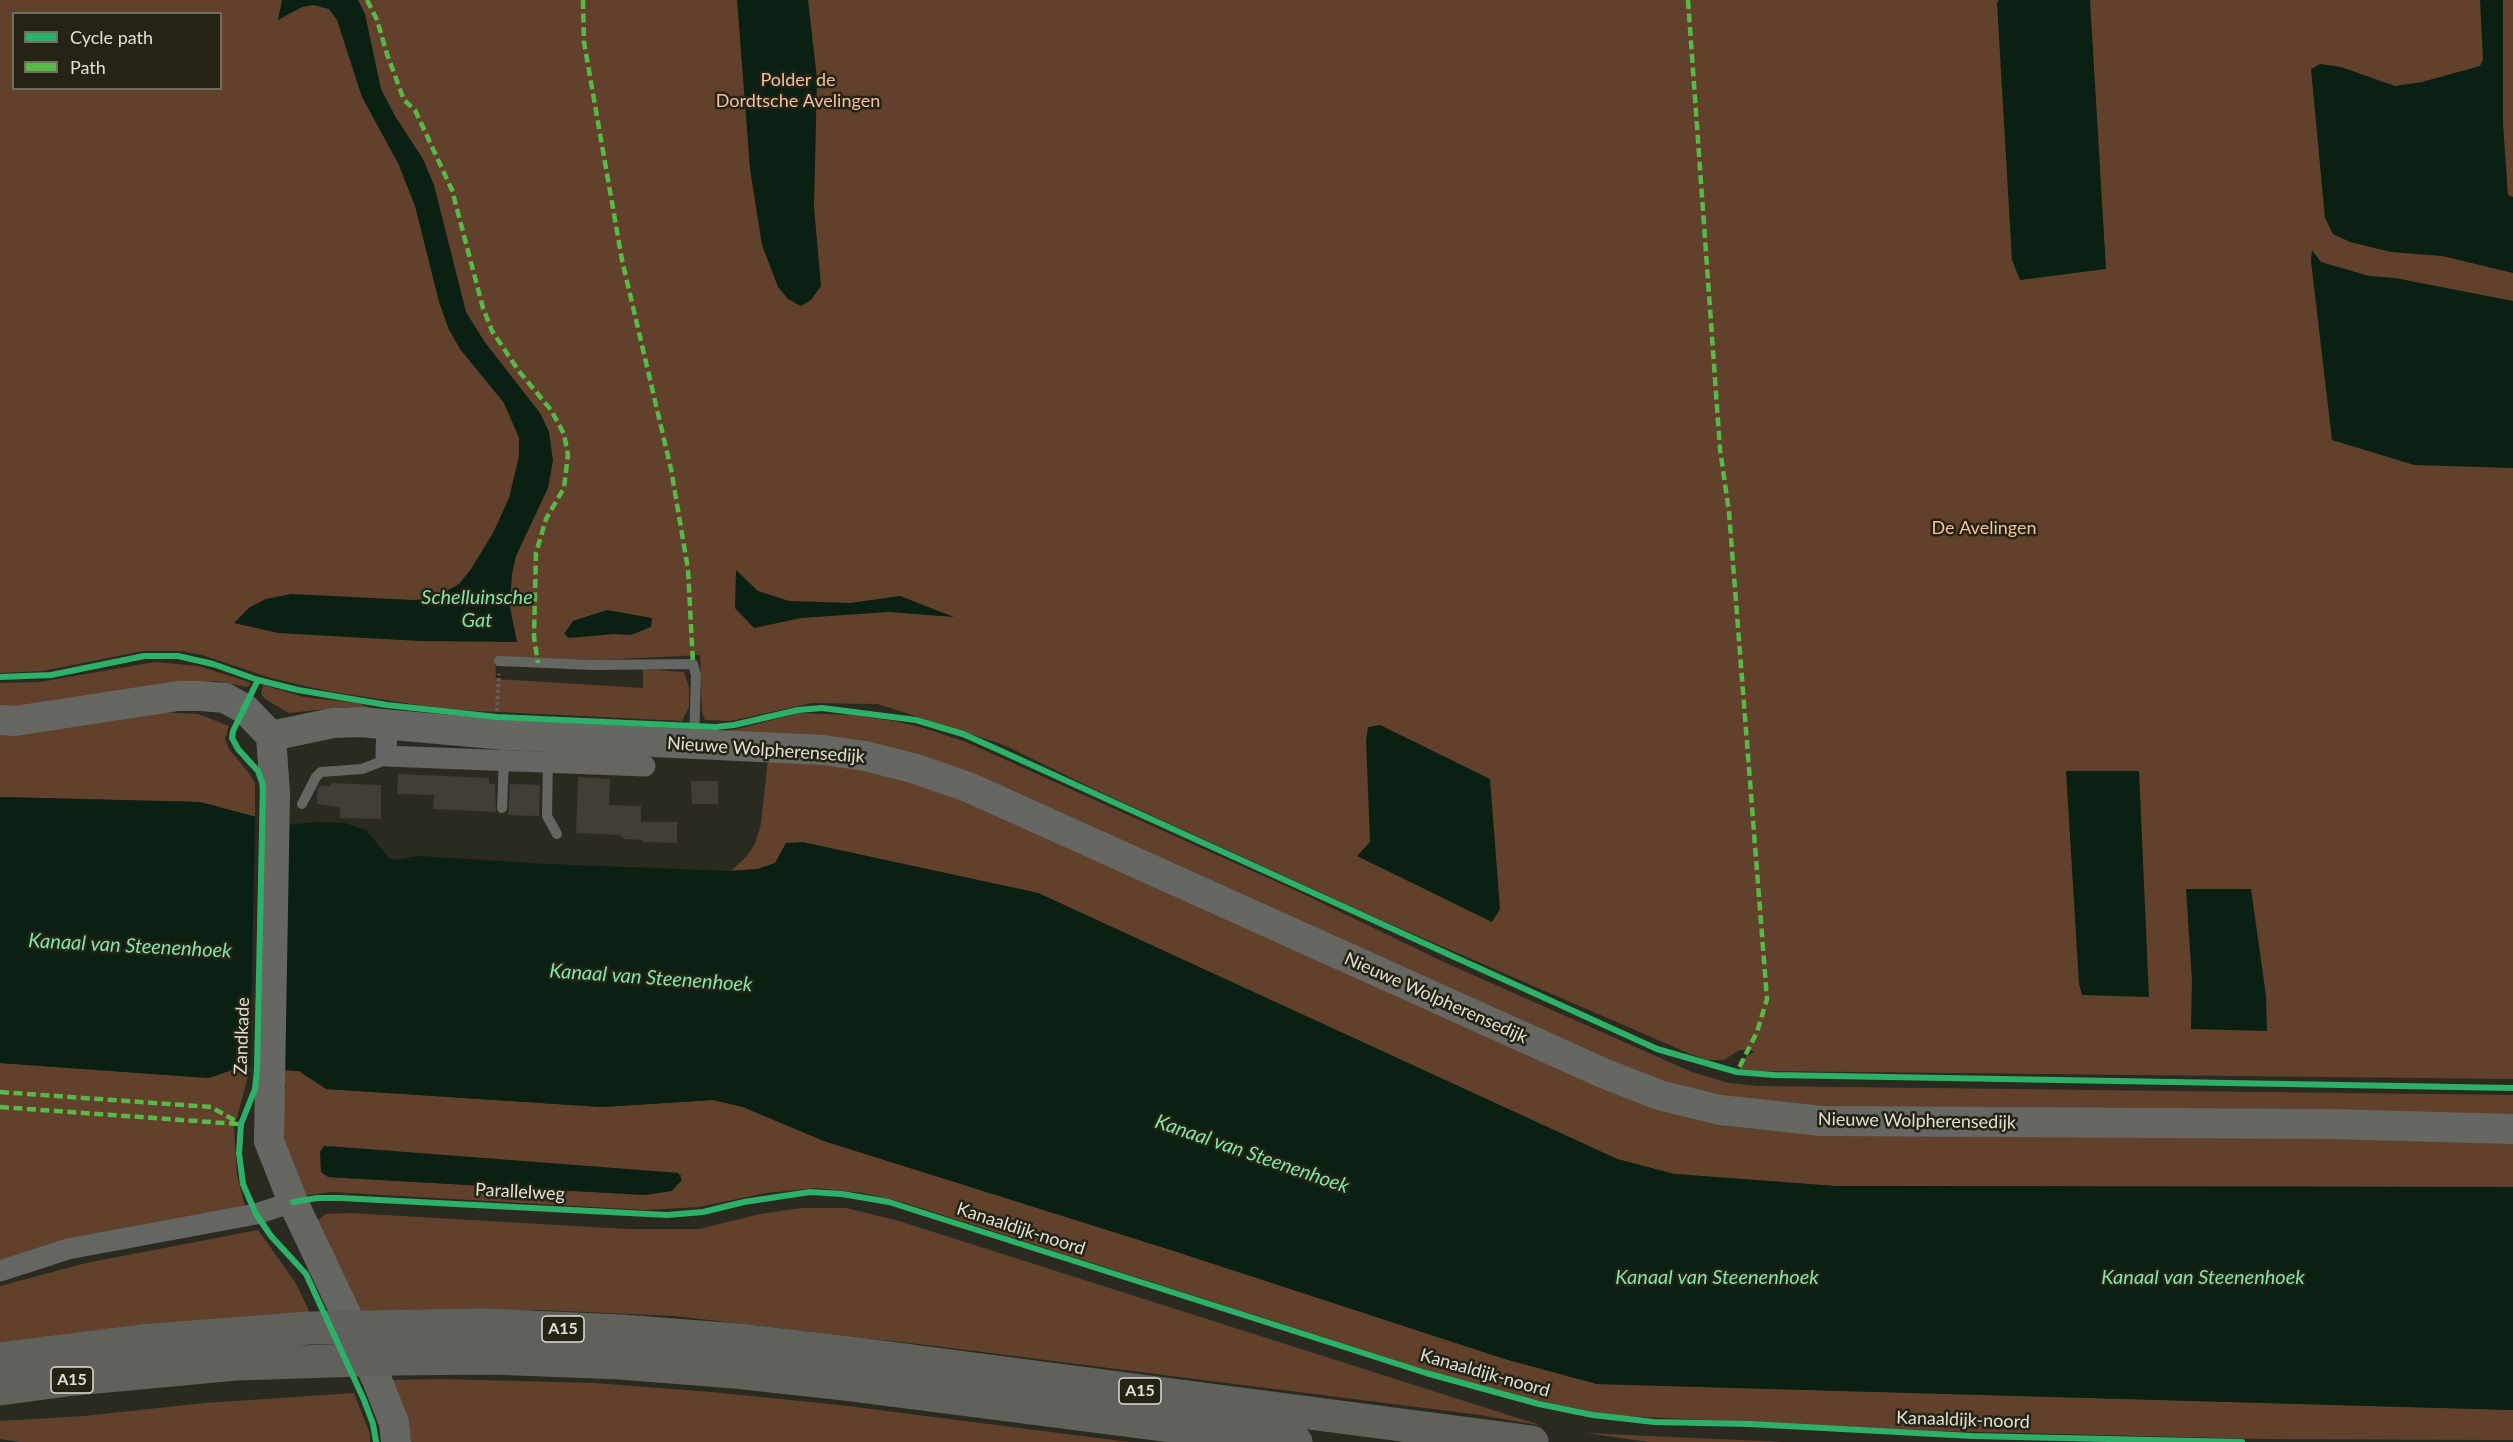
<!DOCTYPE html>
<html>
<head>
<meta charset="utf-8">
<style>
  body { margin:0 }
  #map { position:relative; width:2513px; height:1442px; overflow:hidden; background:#2a2a21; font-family:Lato,sans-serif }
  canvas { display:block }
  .legend { position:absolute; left:12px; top:12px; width:210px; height:78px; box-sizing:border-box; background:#242314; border:2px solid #6f6f62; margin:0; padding:8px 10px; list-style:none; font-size:18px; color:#e0e0d6 }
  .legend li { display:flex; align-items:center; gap:12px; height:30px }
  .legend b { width:30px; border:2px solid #6f6f62 }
</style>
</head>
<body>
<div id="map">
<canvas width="2513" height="1442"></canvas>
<ul class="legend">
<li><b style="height:8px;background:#2db169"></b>Cycle path</li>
<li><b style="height:8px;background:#58b947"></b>Path</li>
</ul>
</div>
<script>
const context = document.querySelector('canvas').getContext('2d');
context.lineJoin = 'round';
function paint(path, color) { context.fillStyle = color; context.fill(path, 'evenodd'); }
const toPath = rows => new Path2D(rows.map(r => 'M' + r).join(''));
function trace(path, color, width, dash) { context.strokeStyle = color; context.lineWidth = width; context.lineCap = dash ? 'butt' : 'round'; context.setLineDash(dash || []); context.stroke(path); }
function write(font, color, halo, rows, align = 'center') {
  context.font = font + ' Lato,sans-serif'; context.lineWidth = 5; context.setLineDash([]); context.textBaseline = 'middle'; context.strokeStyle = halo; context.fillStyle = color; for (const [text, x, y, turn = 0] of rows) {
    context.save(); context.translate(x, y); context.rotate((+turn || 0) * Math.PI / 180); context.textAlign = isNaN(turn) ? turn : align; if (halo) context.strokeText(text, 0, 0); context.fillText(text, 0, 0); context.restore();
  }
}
const green = toPath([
  [0,0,2513,0,2513,1079,1764,1071,1740,1069,1738,1066,1743,1059,1755,1051,1739,1050,1724,1060,1707,1060,1688,1053,1379,919,1096,790,1004,745,878,704,812,703,731,721,705,720,702,712,700,655,602,660,495,657,496,679,643,688,643,669,684,672,689,687,689,707,682,721,458,710,418,705,327,691,271,678,202,655,181,651,143,651,43,671,0,673],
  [14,14,220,14,220,88,14,88],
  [155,662,198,666,249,682,250,685,247,687,215,681,188,683,0,709,0,683,40,682],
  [263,685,304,697,357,703,373,708,345,707,289,713,265,699,261,694],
  [159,712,198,714,229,726,225,739,229,749,248,772,255,783,255,817,200,802,0,797,0,730],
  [799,713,852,715,894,721,924,728,966,742,1299,892,1446,963,1692,1072,1729,1083,1758,1086,2513,1095,2513,1118,1788,1109,1659,1084,974,776,714,732,737,729],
  [768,759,816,761,928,783,1728,1126,1752,1129,1927,1133,2513,1140,2513,1187,1835,1186,1674,1174,1617,1159,1038,893,802,842,775,863,758,869,731,871,747,856,755,844,761,824],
  [0,1063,209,1078,232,1068,250,1069,234,1128,237,1175,245,1206,0,1262],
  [282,1069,299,1071,327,1089,602,1107,713,1100,743,1107,824,1141,1171,1250,1505,1359,1597,1384,2513,1410,2513,1440,2262,1439,1938,1431,1622,1416,1593,1412,1532,1399,1423,1369,902,1202,863,1193,815,1188,766,1193,699,1207,645,1210,331,1192,303,1196,285,1149,281,1088,286,1087],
  [329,1146,639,1170,677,1173,682,1176,645,1195,328,1177],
  [802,1208,846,1208,899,1221,1543,1426,1480,1415,935,1346,674,1316,539,1310,359,1313,318,1220,326,1214,350,1213,627,1229,699,1229,760,1214],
  [258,1230,295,1282,311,1315,0,1346,0,1286,86,1263],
  [441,1379,594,1383,711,1392,840,1405,1129,1442,410,1442,389,1380],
  [354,1393,370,1434,370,1442,21,1442,0,1439,0,1421,84,1416,205,1403],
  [1586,1433,1649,1436,1786,1442,1649,1442]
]);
const water = toPath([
  [282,0,358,0,365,14,381,89,395,116,423,159,434,185,466,312,484,341,540,413,549,432,553,461,548,488,516,556,512,574,510,607,517,642,420,641,278,633,234,623,250,607,266,599,291,594,413,600,430,599,445,592,459,584,471,569,493,533,509,498,519,456,519,438,504,403,460,349,449,330,439,302,415,206,398,163,362,97,337,20,329,9,313,5,302,7,278,20],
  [737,0,808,0,817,79,814,207,821,286,811,300,801,306,788,299,778,287,762,245,750,169],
  [1999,0,2090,0,2106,269,2020,280,2012,260,1997,3],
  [2480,0,2503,0,2503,124,2508,195,2513,197,2513,273,2442,256,2391,252,2350,242,2333,234,2325,218,2311,69,2320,64,2341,67,2395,86,2422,82,2480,66,2483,59],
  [2312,250,2321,262,2369,276,2395,278,2513,301,2513,468,2414,465,2332,440,2311,261],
  [736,570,758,591,789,601,850,603,900,596,954,617,889,612,801,618,754,628,735,608],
  [607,610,652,618,651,627,631,635,614,634,569,638,564,634,573,621],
  [1380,725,1490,779,1500,909,1492,922,1357,856,1370,842,1366,740,1368,727],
  [2066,771,2139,771,2149,997,2082,995,2079,984],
  [0,797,200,802,287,825,316,822,345,823,366,830,389,858,396,860,420,856,548,864,731,871,758,869,775,863,786,843,802,842,1038,893,1617,1159,1674,1174,1835,1186,2513,1187,2513,1410,1597,1384,1505,1359,1171,1250,824,1141,743,1107,713,1100,602,1107,326,1089,299,1071,238,1068,209,1078,0,1063],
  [2186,889,2251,889,2266,996,2267,1031,2191,1029,2192,981],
  [324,1146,678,1173,682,1180,672,1191,645,1195,328,1177,321,1172,320,1152]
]);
const pier = toPath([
  [255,814,287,822,282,1069,250,1069]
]);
const building = toPath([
  [398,774,489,778,489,784,495,784,496,812,433,809,434,795,397,794],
  [578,777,610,779,609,805,641,806,641,822,677,822,677,843,643,842,643,840,624,839,620,835,576,833],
  [691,781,718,781,718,804,692,804],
  [331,783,381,785,381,819,340,818,340,807,317,804,317,791,320,786,331,786],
  [510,784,540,785,539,816,508,815]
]);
const path = toPath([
  [497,711,499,674]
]);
const lane = toPath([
  [499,661,593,665,693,664,696,675,694,743],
  [548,759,547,816,557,834],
  [302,804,316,777,321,772,362,769,380,762,386,756],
  [502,808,504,759]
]);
const street = toPath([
  [387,724,386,756,645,766],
  [0,1271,68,1249,256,1214,293,1202]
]);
const secondary = toPath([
  [0,720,15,721,178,696,201,696,225,698,245,709,271,736,333,723,360,722,505,735,823,750,865,756,916,769,968,787,1603,1073,1659,1095,1720,1110,1822,1121,2330,1124,2513,1129],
  [271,736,275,794,269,1141,293,1202,377,1380,394,1423,396,1442]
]);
const highway = toPath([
  [0,1359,141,1341,309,1328,485,1325,622,1331,738,1340,858,1354,1532,1442],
  [0,1389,75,1379,236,1364,393,1359,492,1358,620,1363,735,1372,845,1384,1296,1442]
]);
const quiet = toPath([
  [367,0,377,20,387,54,404,100,415,110,452,190,483,308,492,331,518,370,551,410,564,434,568,455,564,488,546,519,536,553,534,637,538,663],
  [583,0,584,42,622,260,671,469,688,569,693,664],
  [1688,0,1720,449,1729,512,1767,999,1757,1032,1737,1072],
  [0,1092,211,1107,241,1124],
  [0,1107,238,1124]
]);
const cycleway = toPath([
  [0,677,51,675,144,656,178,656,213,664,258,680,298,690,387,705,497,717,716,727,734,725,798,710,822,708,916,720,963,734,990,746,1657,1049,1737,1072,1774,1075,2513,1088],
  [258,680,233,731,232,738,238,749,258,771,263,785,257,1069,255,1089,241,1124,239,1153,243,1184,256,1214,271,1236,306,1274,364,1400,373,1424,376,1442],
  [293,1202,317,1198,341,1198,667,1215,703,1212,744,1202,810,1192,842,1194,889,1202,1426,1373,1539,1404,1593,1415,1654,1422,1749,1424,1972,1436,2242,1442]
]);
const shields = [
  [563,1329,42],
  [72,1380,42],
  [1140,1391,42]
];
const shieldNames = [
  ["A15",563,1329],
  ["A15",72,1380],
  ["A15",1140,1391]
];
const parkNames = [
  ["Polder de",798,80],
  ["Dordtsche Avelingen",798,101],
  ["De Avelingen",1984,528]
];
const streetNames = [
  ["Nieuwe Wolpherensedijk",766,750,4],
  ["Nieuwe Wolpherensedijk",1436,998,24],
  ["Zandkade",242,1036,-88],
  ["Nieuwe Wolpherensedijk",1917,1121,1],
  ["Parallelweg",520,1192,3],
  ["Kanaaldijk-noord",1021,1229,18],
  ["Kanaaldijk-noord",1485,1373,16],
  ["Kanaaldijk-noord",1963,1420,2]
];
const waterNames = [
  ["Schelluinsche",477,598],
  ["Gat",477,621],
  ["Kanaal van Steenenhoek",130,946,3],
  ["Kanaal van Steenenhoek",651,978,4],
  ["Kanaal van Steenenhoek",1252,1154,19],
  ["Kanaal van Steenenhoek",1717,1278],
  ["Kanaal van Steenenhoek",2203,1278]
];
paint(green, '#61412c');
paint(water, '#092013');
paint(pier, '#2a2a21');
paint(building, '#403e37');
trace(path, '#61615c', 4, [3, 3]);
trace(lane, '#646662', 10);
trace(street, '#646662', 21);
trace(secondary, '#666762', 30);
trace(highway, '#61615c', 33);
trace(quiet, '#58b947', 4.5, [9, 4.5]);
trace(cycleway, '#2db169', 6);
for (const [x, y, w] of shields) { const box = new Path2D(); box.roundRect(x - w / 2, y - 13, w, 26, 4.5); context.fillStyle = '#242314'; context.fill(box); trace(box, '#e0e0d6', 1.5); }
write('bold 16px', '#e0e0d6', null, shieldNames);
write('18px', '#f9c09e', '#242314', parkNames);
write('18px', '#e0e0d6', '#242314', streetNames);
write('italic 20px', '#7de8aa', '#242314', waterNames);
</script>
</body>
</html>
